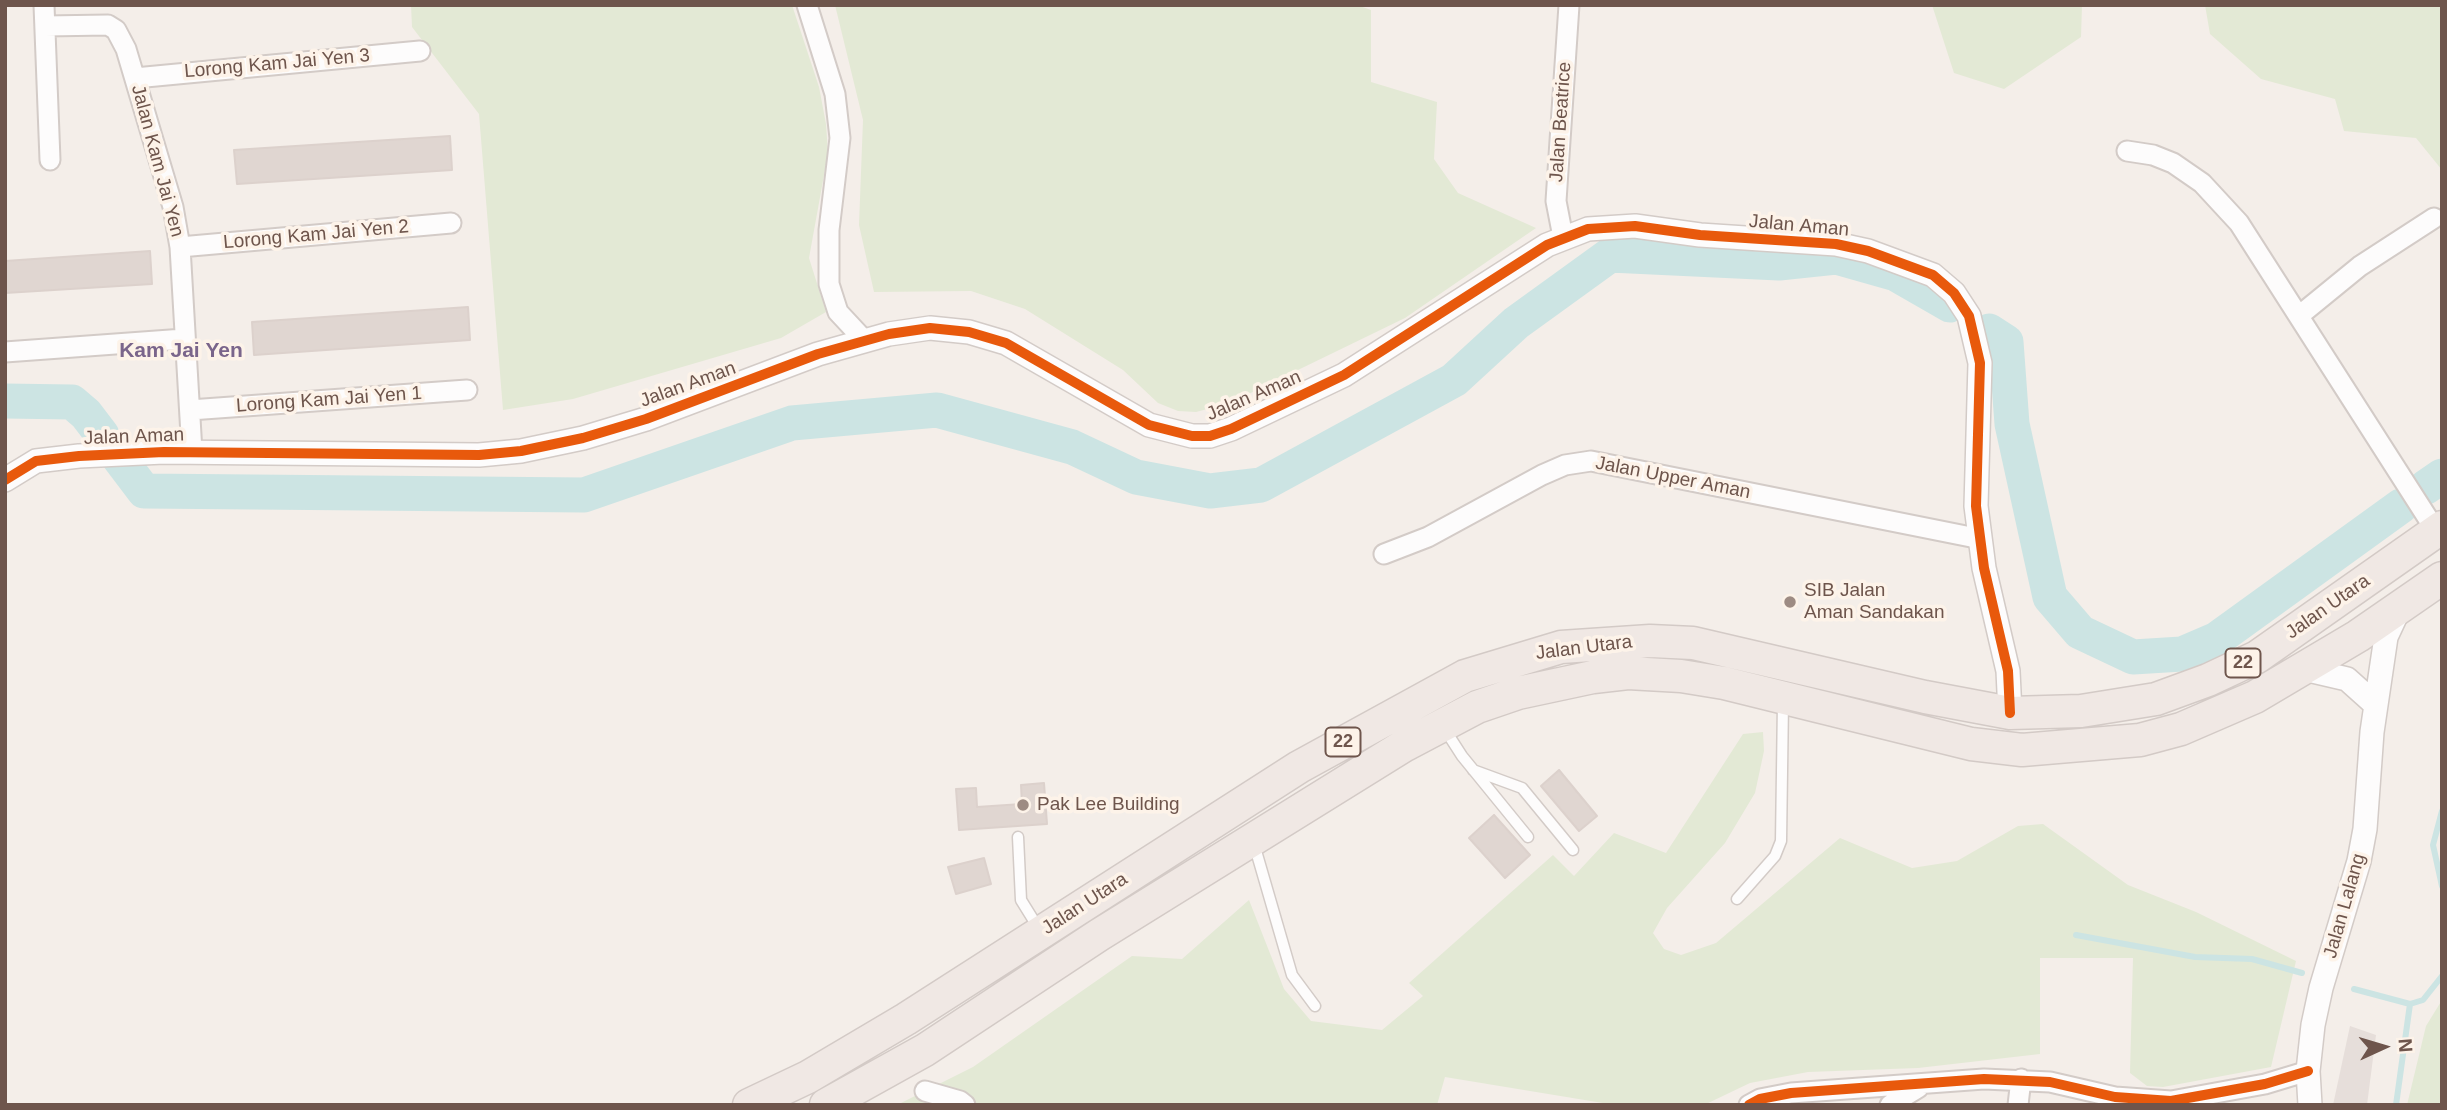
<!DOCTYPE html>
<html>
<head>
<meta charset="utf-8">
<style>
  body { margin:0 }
  #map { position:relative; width:2447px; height:1110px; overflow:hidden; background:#f4eee9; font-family:Helvetica,sans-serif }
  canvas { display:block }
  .frame { position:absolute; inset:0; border:7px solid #6e554c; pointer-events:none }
  .north { position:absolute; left:2349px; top:1012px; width:70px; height:70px; -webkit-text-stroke:5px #fdf3e9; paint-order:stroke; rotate:86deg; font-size:19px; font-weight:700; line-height:28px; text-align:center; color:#6e554c }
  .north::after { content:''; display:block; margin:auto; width:24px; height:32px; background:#6e554c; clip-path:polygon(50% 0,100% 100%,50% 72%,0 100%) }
</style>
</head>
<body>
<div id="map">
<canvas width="2447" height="1110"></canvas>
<div class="frame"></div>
<div class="north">N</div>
</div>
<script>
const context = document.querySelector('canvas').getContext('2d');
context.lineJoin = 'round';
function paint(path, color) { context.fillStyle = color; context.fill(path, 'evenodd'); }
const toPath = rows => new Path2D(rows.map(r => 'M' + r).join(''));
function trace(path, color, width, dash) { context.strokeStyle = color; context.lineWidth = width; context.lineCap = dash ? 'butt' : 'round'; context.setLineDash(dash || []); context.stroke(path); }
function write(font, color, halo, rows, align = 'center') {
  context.font = font + ' Helvetica,sans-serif'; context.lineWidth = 7; context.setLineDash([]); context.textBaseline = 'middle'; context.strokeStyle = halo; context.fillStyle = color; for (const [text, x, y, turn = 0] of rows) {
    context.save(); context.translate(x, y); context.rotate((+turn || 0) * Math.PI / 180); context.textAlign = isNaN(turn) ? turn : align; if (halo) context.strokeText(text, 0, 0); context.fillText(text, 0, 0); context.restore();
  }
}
const industrial = toPath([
  [2350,1026,2376,1035,2367,1105,2333,1105]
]);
const green = toPath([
  [411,5,792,5,819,87,826,124,828,153,809,258,826,312,781,338,573,399,503,410,479,114,412,27],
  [835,5,1357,5,1371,10,1371,82,1437,102,1434,159,1458,193,1536,228,1405,318,1230,403,1196,412,1178,411,1158,403,1123,370,1025,309,971,291,874,292,859,225,863,120],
  [1932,5,2082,5,2081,37,2004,89,1954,73],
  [2205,5,2442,5,2442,170,2416,138,2344,131,2335,99,2261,79,2210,34],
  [1763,732,1764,751,1755,793,1725,843,1667,908,1653,933,1664,949,1681,955,1716,943,1840,838,1912,868,1957,861,2018,826,2043,824,2128,885,2196,912,2296,961,2271,1067,2163,1087,2147,1086,2130,1073,2133,958,2040,958,2040,1054,1918,1068,1808,1072,1750,1083,1704,1105,1615,1105,1445,1077,1437,1105,897,1105,973,1067,1132,956,1182,959,1249,900,1284,989,1311,1021,1382,1030,1423,996,1409,983,1553,855,1574,876,1614,833,1666,853,1743,734],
  [2442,1000,2442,1105,2407,1105,2426,1026]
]);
const stream = toPath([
  [2442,811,2433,845,2442,886],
  [2076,935,2195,957,2252,959,2302,973],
  [2354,989,2410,1004,2423,1000,2442,976],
  [2396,1105,2410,1004]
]);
const river = toPath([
  [1989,331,2006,342,2012,424,2050,597,2080,632,2133,657,2182,654,2217,639,2401,506],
  [5,401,72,402,86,414,102,435],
  [116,454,144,491,584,495,792,423,937,410,1072,447,1136,477,1210,491,1261,485,1454,380,1516,323,1610,255,1779,263,1836,257,1896,274,1950,305],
  [2426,487,2442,476]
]);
const building = toPath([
  [450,136,452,170,237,184,234,150,450,136],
  [150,251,152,284,5,293,5,261,150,251],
  [468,307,470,340,254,355,252,322,468,307],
  [1559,770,1597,816,1579,831,1541,786,1559,770],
  [1044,783,1047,824,959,830,956,789,976,788,977,807,1022,804,1021,785,1044,783],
  [1494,815,1530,855,1505,878,1469,838,1494,815],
  [984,858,991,884,956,894,948,867,984,858]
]);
const service = toPath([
  [1444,728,1462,756,1528,837],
  [1473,770,1522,788,1573,850],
  [1018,837,1021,900,1039,929],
  [1254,844,1292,975,1315,1006],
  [1737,899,1775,856,1781,841,1783,702]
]);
const minor = toPath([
  [44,5,50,160],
  [807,5,835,94,840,138,829,230,829,284,838,312,865,341],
  [45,26,108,25,116,30,126,49,173,207,180,247,192,452],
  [135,78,420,51],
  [2127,151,2153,155,2173,163,2202,183,2239,223,2436,531],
  [1563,237,1556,201,1569,5],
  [180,247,451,223],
  [2300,315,2360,266,2434,218],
  [5,352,184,339],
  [190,410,467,390],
  [1384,554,1428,537,1542,475,1565,465,1591,461,1981,539],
  [925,1091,960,1101,965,1105],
  [1749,1105,1760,1099,1791,1093,1984,1079,2050,1082,2115,1097,2171,1101,2265,1084,2308,1071],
  [1890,1105,1918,1088],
  [2018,1105,2021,1079]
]);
const tertiary = toPath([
  [5,480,36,461,79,456,164,452,479,455,521,451,583,438,646,419,818,354,889,334,930,328,969,332,1006,343,1149,425,1192,436,1210,436,1231,429,1344,375,1547,245,1588,229,1635,226,1700,235,1836,244,1868,251,1933,275,1954,293,1969,316,1980,363,1976,506,1984,568,2008,671,2010,713],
  [2304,669,2347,679,2376,705],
  [2310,1105,2308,1071,2313,1025,2321,988,2359,861,2365,829,2372,732,2386,637,2400,607]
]);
const trunk = toPath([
  [749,1105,808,1077,906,1019,1299,767,1465,676,1561,647,1650,641,1693,643,1925,697,2010,713,2081,711,2156,699,2208,680,2257,657,2442,527],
  [826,1105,925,1050,1099,935,1405,745,1477,707,1518,693,1593,677,1628,673,1681,676,1724,683,1971,744,2022,750,2140,740,2181,729,2255,697,2358,636,2442,578]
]);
const cycleway = toPath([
  [5,480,36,461,79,456,164,452,479,455,521,451,583,438,646,419,818,354,889,334,930,328,969,332,1006,343,1149,425,1192,436,1210,436,1231,429,1344,375,1547,245,1588,229,1635,226,1700,235,1836,244,1868,251,1933,275,1954,293,1969,316,1980,363,1976,506,1984,568,2008,671,2010,713],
  [1749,1105,1760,1099,1791,1093,1984,1079,2050,1082,2115,1097,2171,1101,2265,1084,2308,1071]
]);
const markers = [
  [1790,602,7,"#9d8b83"],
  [1023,805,7,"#9d8b83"]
];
const shields = [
  [2243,663,35],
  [1343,742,35]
];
const shieldNames = [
  ["22",2243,663],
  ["22",1343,742]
];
const streetNames = [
  ["Lorong Kam Jai Yen 3",277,64,-5],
  ["Jalan Beatrice",1561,122,-86],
  ["Jalan Kam Jai Yen",157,161,75],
  ["Jalan Aman",1799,226,5],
  ["Lorong Kam Jai Yen 2",316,235,-5],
  ["Jalan Aman",688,385,-20],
  ["Jalan Aman",1254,396,-23],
  ["Lorong Kam Jai Yen 1",329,400,-4],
  ["Jalan Aman",134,437,-2],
  ["Jalan Upper Aman",1673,478,11],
  ["Jalan Utara",2328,607,-35],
  ["Jalan Utara",1584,648,-7],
  ["Jalan Utara",1085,904,-33],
  ["Jalan Lalang",2345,906,-74]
];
const poiNames = [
  ["SIB Jalan",1804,591],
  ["Aman Sandakan",1804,613],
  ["Pak Lee Building",1037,805]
];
const neighbourhoodNames = [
  ["Kam Jai Yen",181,351]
];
paint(industrial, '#e6deda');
paint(green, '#e3e9d5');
trace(stream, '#cce4e3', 6);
trace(river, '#cce4e3', 35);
paint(building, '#e0d6d1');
trace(building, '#dcd1cc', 2);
trace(service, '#d3cbc7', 13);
trace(minor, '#d3cbc7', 23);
trace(tertiary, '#d3cbc7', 26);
trace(trunk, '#d3cac6', 35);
trace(service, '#fdfcfc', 10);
trace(minor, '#fdfcfc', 19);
trace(tertiary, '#fdfcfc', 23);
trace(trunk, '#f0e8e4', 32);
trace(cycleway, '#e8590c', 10);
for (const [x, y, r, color] of markers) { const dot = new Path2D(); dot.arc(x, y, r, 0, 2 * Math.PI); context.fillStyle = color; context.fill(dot); trace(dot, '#fdf3e9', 2.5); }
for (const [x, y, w] of shields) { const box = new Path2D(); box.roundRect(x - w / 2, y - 14.5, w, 29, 5); context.fillStyle = '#fdf3e9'; context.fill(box); trace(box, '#6e554c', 2); }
write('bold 18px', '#6e554c', null, shieldNames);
write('19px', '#6e554c', '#fdf3e9', streetNames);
write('19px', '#6e554c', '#fdf3e9', poiNames, 'left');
write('bold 21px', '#7a658b', '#fdf3e9', neighbourhoodNames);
</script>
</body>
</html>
